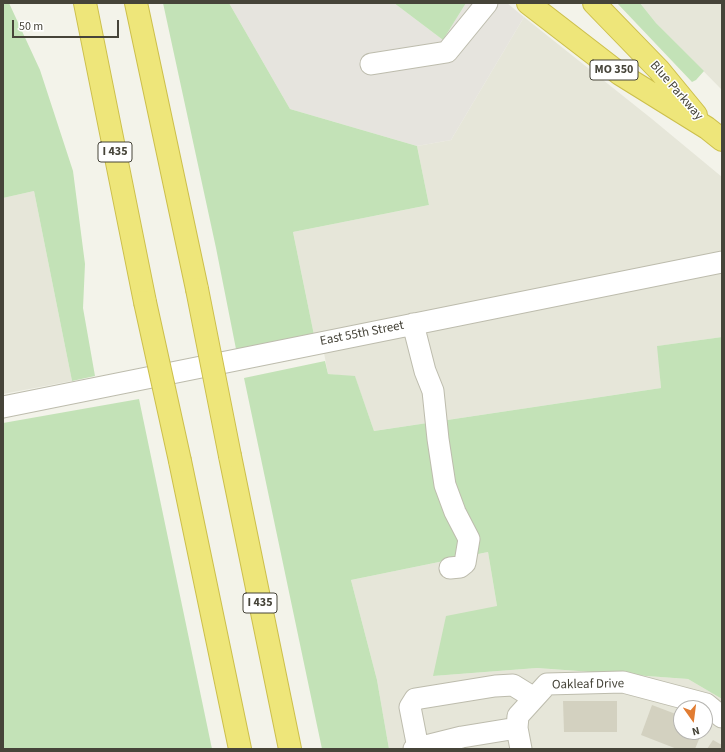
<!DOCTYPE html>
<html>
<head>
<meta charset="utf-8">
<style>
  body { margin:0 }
  #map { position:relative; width:725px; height:752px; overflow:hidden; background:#f3f3ea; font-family:"Source Sans 3",sans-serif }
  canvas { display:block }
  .frame { position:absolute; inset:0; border:4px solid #464439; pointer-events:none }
  .north { position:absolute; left:673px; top:700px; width:40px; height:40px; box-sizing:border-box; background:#fff; border:1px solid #b5b4b0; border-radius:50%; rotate:166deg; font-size:11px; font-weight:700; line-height:16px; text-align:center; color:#464439 }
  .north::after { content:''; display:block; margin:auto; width:14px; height:18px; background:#e17c32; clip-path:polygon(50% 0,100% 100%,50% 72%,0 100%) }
  .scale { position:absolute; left:12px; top:20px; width:107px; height:18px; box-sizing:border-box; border:2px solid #464439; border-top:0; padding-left:5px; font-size:12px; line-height:14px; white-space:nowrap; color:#464439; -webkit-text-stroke:3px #fff; paint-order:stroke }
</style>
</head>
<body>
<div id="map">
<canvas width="725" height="752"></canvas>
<div class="frame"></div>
<div class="north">N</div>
<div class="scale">50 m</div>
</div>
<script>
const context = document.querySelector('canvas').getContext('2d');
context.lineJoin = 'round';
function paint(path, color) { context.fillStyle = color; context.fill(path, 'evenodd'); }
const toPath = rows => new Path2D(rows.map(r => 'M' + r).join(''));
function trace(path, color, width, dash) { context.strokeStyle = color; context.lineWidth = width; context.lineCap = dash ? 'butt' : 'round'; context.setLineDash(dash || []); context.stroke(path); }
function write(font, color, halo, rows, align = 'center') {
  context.font = font + ' "Source Sans 3",sans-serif'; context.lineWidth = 3; context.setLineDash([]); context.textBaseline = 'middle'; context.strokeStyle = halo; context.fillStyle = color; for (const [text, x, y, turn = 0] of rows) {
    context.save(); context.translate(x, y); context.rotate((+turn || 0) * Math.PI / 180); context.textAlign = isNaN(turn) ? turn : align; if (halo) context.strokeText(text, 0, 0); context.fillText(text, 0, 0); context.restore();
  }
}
const residential = toPath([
  [640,3,722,3,722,90,656,23],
  [524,17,652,119,722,177,722,256,314,335,293,232,429,205,417,146,451,140],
  [34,191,72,381,3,394,3,198],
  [722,271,722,337,658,346,661,388,374,431,355,377,328,374,324,353],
  [488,552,497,606,433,676,537,668,688,679,722,699,722,749,389,749,377,680,351,580],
  [681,708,705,708,705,732,681,732]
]);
const industrial = toPath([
  [229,3,394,3,443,40,466,3,507,3,524,17,451,140,417,146,290,109]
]);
const green = toPath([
  [3,3,9,3,40,70,73,171,85,264,83,308,95,376,72,381,34,191,3,198],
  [163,3,229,3,290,109,417,146,429,205,293,232,314,335,236,349,216,248],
  [394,3,466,3,443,40],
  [617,3,640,3,656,23,704,71,696,80,692,82],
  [722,337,722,699,688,679,537,668,433,676,446,616,497,606,488,552,351,580,377,680,389,749,322,749,244,378,325,361,328,374,355,376,374,431,661,388,657,346],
  [139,399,212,749,3,749,3,423]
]);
const building = toPath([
  [563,701,617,701,617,732,564,732],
  [652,705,681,716,681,732,702,732,695,749,677,749,641,735],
  [713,740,722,745,722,749,707,749]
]);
const minor = toPath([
  [371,64,447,52,487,3],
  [413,324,425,371,433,391,438,439,445,485,455,512,469,539,465,563,460,567,450,568],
  [3,407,722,262],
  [418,748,410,707,415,699,495,686,513,685,534,698],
  [414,749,462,737,517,728],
  [521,749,517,728,518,716,547,684,623,682,706,704,722,717]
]);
const highway = toPath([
  [85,3,145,302],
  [136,3,197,289],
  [528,3,620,74,707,128,722,140],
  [594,3,659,70,696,115],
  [230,456,290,749],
  [180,461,240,749]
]);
const highwayBridge = toPath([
  [197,289,230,456],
  [145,302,180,461]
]);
const shields = [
  [614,70,48],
  [115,152,34],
  [260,603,34]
];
const shieldNames = [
  ["MO 350",614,70],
  ["I 435",115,152],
  ["I 435",260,603]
];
const streetNames = [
  ["Blue Parkway",676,91,49],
  ["East 55th Street",362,334,-11],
  ["Oakleaf Drive",588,685,-1]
];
paint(residential, '#e6e6d9');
paint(industrial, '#e6e4de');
paint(green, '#c3e2b7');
paint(building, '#d3d1c0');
trace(minor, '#bdbcad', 23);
trace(highway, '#ccbf4b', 24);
trace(minor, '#fff', 21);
trace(highway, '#eee67a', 22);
trace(highwayBridge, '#ccbf4b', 24, []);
trace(highwayBridge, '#eee67a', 22);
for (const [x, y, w] of shields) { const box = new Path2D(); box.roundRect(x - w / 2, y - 10, w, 20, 3); context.fillStyle = '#fff'; context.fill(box); trace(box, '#464439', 1); }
write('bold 12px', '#464439', null, shieldNames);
write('13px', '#464439', '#fff', streetNames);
</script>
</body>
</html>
